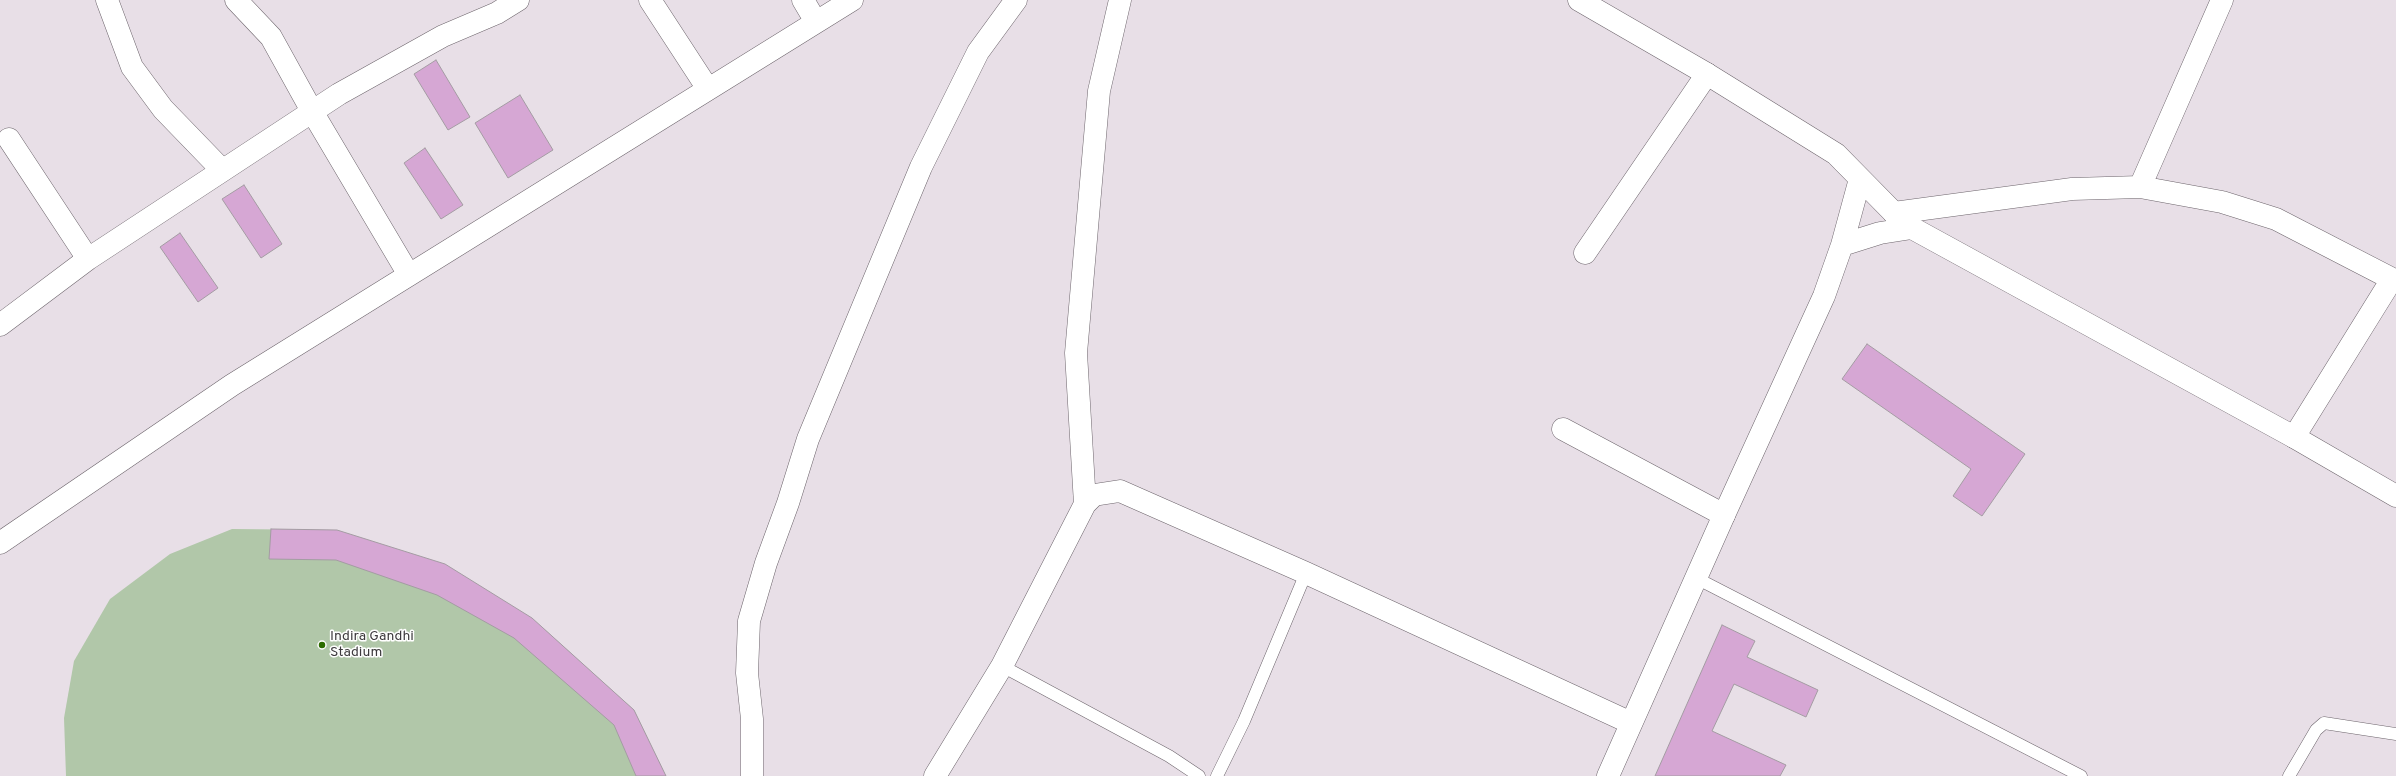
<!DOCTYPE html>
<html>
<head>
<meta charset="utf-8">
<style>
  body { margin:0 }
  canvas { display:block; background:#e8dfe7 }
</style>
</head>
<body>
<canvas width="2396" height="776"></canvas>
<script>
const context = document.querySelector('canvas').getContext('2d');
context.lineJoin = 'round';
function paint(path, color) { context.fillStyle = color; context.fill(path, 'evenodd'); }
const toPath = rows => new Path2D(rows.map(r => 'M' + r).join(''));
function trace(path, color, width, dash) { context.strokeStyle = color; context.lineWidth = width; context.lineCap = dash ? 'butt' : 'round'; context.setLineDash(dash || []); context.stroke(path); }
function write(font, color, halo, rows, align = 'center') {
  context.font = font + ' Overpass,sans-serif'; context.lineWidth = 3; context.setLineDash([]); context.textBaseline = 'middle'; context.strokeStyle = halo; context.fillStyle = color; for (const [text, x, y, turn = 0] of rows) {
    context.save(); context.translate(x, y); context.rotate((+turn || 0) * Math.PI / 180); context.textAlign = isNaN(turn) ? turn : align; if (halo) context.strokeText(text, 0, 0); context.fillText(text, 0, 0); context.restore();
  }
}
const green = toPath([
  [232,529,337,530,543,628,634,710,666,776,66,776,64,718,74,661,110,599,170,554]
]);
const building = toPath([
  [436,60,470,117,448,130,414,74,436,60],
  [520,95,553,150,508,178,475,123,520,95],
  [425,148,463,205,441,219,404,163,425,148],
  [244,185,282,244,261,258,222,199,244,185],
  [180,233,218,288,198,302,160,247,180,233],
  [1867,344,2025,454,1982,516,1953,496,1971,469,1842,379,1867,344],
  [271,529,337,530,445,564,532,618,634,710,666,776,636,776,614,725,514,638,437,595,336,560,269,559,271,529],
  [1722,625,1755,641,1747,657,1818,690,1806,717,1734,684,1712,731,1786,765,1780,776,1655,776,1722,625]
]);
const lane = toPath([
  [1696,578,2081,776],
  [1002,666,1169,756,1199,776],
  [1217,776,1244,721,1306,573],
  [2289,776,2316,730,2324,723,2396,734]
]);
const street = toPath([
  [107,0,132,67,163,109,222,170],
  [236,0,271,37,313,113,409,275],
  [650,0,708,89],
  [803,0,816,22],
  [9,139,88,259],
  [2140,187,2222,0],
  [1894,213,2072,189,2140,187,2222,202,2276,219,2396,281],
  [1585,253,1707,74],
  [0,325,88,259,339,94,443,36,497,13,518,0],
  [1563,429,1724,515],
  [2294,437,2392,279],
  [1085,504,1076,353,1099,91,1120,0],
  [0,543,232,385,852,0],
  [752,776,752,719,747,673,749,621,766,563,788,503,808,439,921,167,978,52,1016,0],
  [935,776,1002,666,1085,504,1094,495,1120,491,1306,573,1631,723]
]);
const secondary = toPath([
  [1579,0,1707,74,1836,154,1894,213,1912,228,2294,437,2396,496],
  [1842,245,1880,233,1912,228],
  [1608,776,1724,515,1824,296,1842,245,1860,179]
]);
const markers = [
  [322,645,4,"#2c6c00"]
];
const poiNames = [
  ["Indira Gandhi",330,637],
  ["Stadium",330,653]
];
paint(green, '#b1c7a9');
paint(building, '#d6a7d4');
trace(building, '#a49ca3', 1);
trace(lane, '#6d656c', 13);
trace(street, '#6d656c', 23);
trace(secondary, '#6d656c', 23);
trace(lane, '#fff', 12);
trace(street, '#fff', 22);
trace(secondary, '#fff', 22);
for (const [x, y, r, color] of markers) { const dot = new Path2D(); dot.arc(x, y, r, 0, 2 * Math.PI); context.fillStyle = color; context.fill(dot); trace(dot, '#fff', 1.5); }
write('14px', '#3d3a3d', '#fff', poiNames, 'left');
</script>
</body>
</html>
